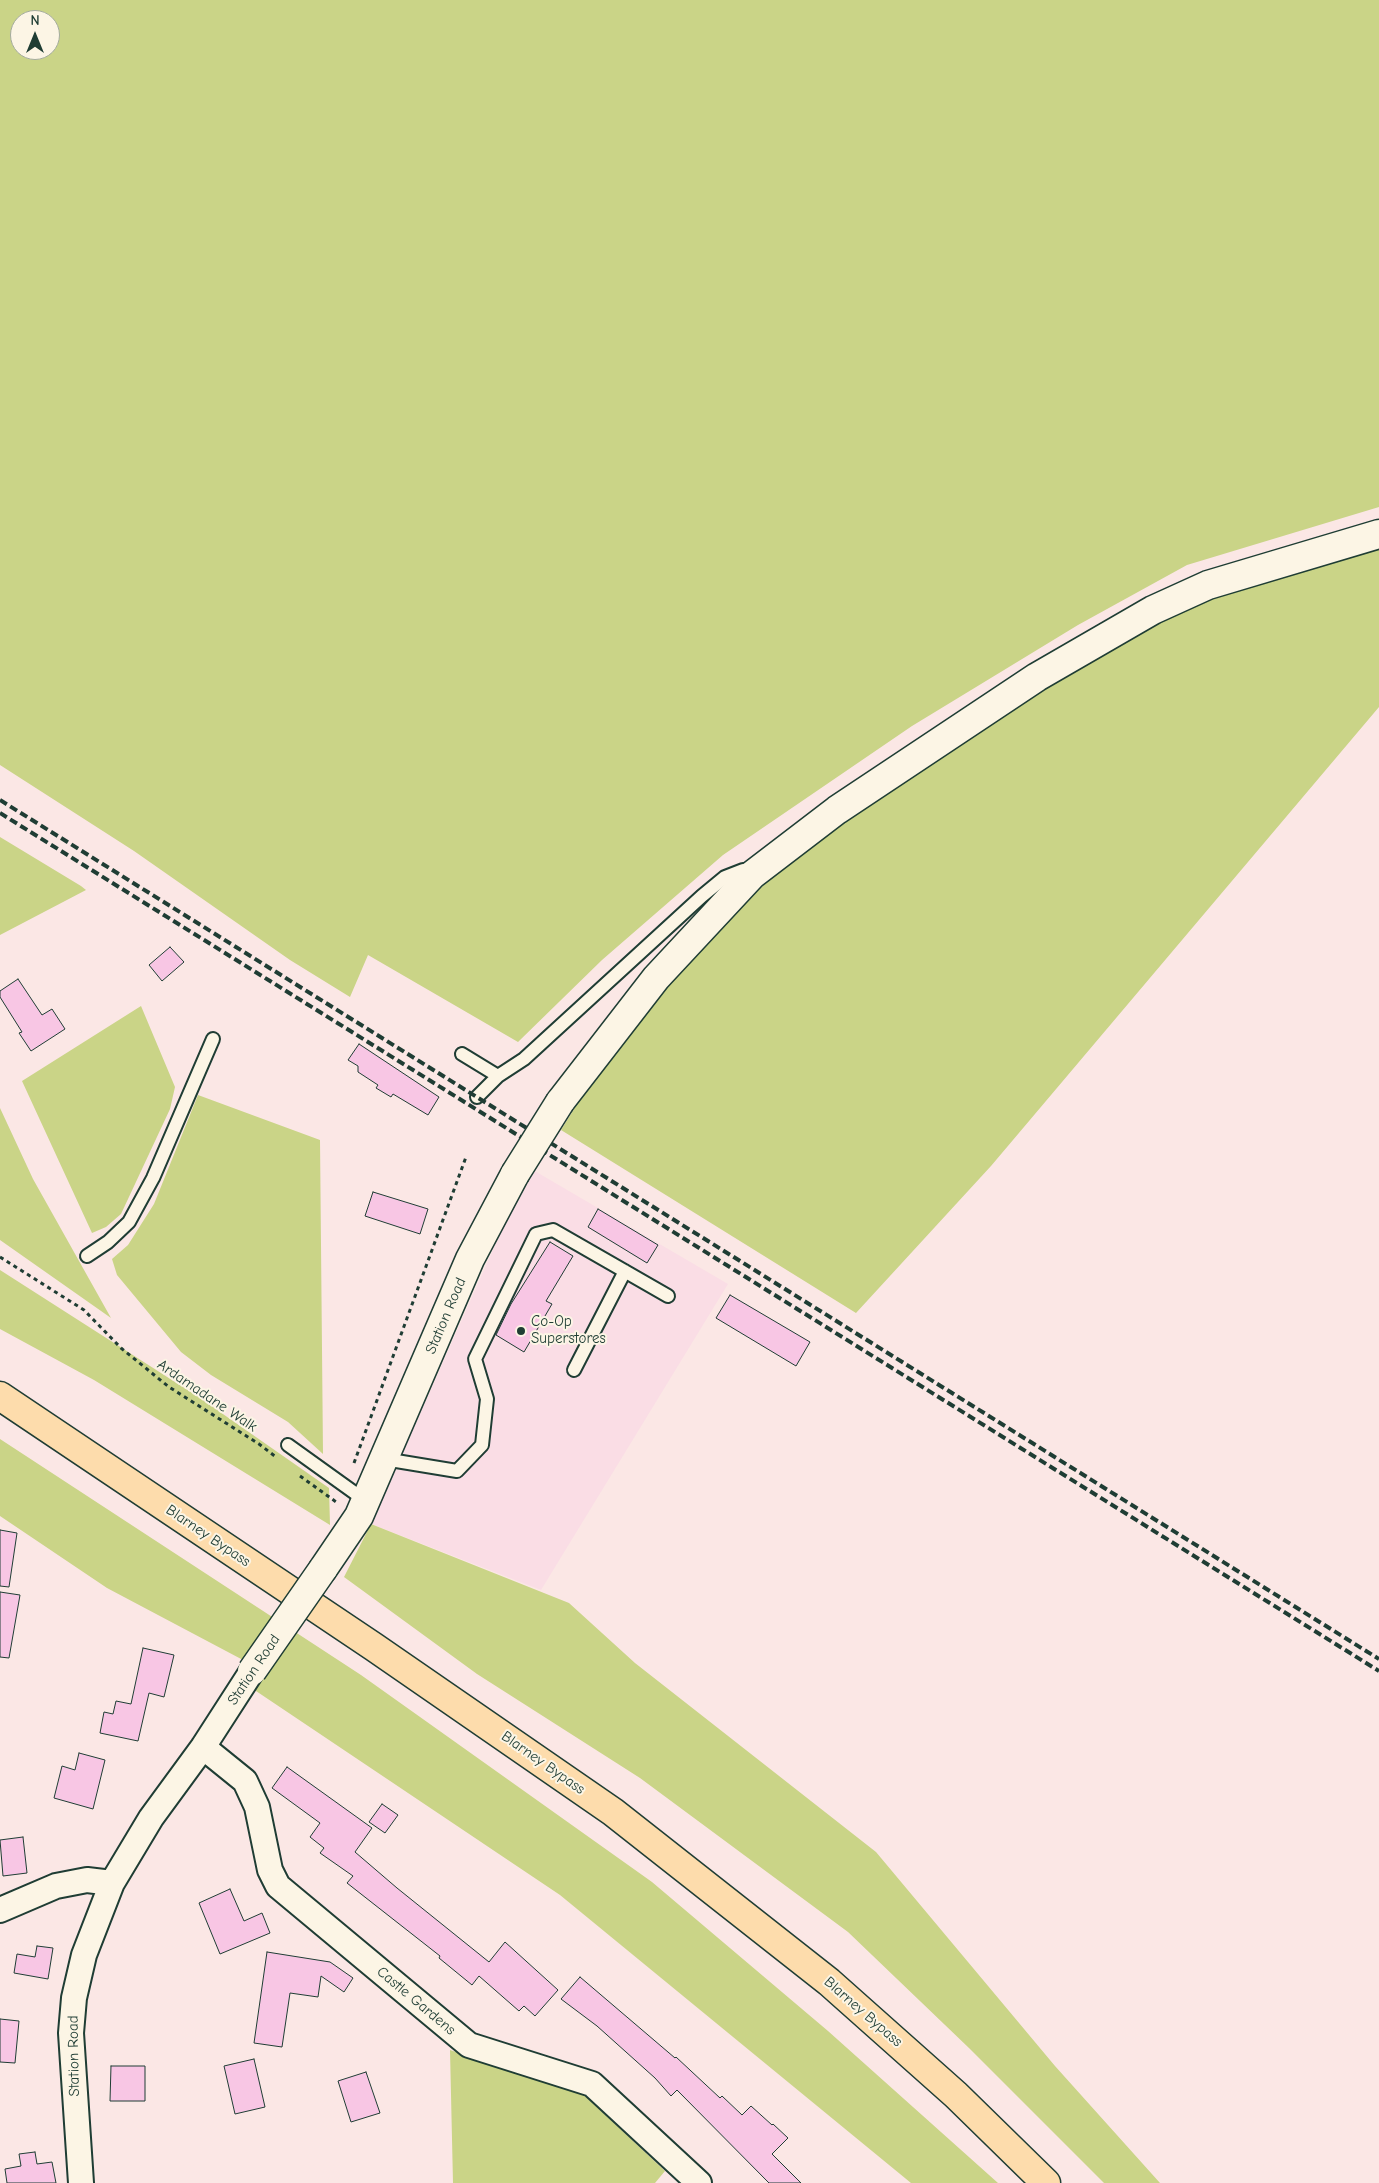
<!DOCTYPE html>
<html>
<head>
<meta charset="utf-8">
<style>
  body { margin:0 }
  #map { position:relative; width:1379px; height:2183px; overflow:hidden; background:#fbe7e5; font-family:"Comic Neue",sans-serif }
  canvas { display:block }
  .north { position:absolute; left:10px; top:10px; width:50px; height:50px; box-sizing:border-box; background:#fcf5e5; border:1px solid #a4ab9e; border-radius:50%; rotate:0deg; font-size:14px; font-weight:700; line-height:20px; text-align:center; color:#1f3d34 }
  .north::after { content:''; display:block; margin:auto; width:18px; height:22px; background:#1f3d34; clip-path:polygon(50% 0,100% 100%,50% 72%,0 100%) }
</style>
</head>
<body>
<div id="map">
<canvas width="1379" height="2183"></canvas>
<div class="north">N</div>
</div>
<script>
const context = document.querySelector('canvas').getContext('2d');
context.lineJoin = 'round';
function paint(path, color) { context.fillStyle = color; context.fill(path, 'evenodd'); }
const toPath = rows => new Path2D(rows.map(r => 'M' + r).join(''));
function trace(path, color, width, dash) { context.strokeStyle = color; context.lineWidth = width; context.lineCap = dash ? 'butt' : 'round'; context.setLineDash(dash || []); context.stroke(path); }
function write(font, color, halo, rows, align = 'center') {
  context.font = font + ' "Comic Neue",sans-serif'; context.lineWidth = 4; context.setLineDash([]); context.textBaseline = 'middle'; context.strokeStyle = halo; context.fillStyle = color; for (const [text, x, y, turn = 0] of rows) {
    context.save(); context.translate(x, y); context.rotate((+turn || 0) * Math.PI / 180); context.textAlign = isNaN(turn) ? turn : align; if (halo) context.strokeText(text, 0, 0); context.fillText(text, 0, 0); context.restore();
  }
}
const built = toPath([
  [533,1170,728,1284,541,1590,371,1524,517,1196]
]);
const green = toPath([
  [0,0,1379,0,1379,507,1187,565,1078,625,912,726,723,855,602,960,518,1042,368,955,350,997,290,960,134,851,0,765],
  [20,20,50,20,50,50,20,50],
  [1379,547,1379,707,991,1166,856,1313,561,1130,600,1067,675,974,731,915,812,841,1089,656,1204,596],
  [0,837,81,886,86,890,0,935],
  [141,1006,175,1087,170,1109,121,1214,106,1227,92,1233,22,1081],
  [198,1095,320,1140,323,1454,288,1422,211,1375,181,1352,117,1275,112,1259,128,1245,154,1204],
  [0,1108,33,1179,111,1318,0,1240],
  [0,1270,200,1398,329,1488,330,1525,94,1380,0,1329],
  [0,1439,361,1675,652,1882,828,2031,998,2183,911,2183,560,1895,253,1689,243,1660,107,1588,0,1516],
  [371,1524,569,1603,635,1663,876,1852,1055,2066,1160,2183,1104,2183,969,2048,848,1932,640,1778,477,1674,344,1577],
  [450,2050,584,2095,665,2171,655,2183,453,2183]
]);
const building = toPath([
  [170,947,184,962,162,981,149,965,170,947],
  [18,979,42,1015,52,1009,65,1029,31,1051,19,1033,22,1032,0,997,0,991,18,979],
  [359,1044,439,1097,428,1115,393,1094,391,1097,376,1088,378,1085,358,1072,358,1066,348,1060,359,1044],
  [373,1192,428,1209,420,1234,365,1216,373,1192],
  [598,1209,658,1245,647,1263,588,1227,598,1209],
  [550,1242,573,1256,546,1301,552,1304,524,1352,496,1335,511,1304,550,1242],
  [730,1295,810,1342,796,1366,716,1318,730,1295],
  [0,1530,17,1533,9,1587,0,1586,0,1530],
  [0,1592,20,1595,9,1658,0,1657,0,1592],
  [143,1648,174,1655,164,1697,149,1693,138,1741,100,1733,104,1712,113,1714,116,1701,131,1704,143,1648],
  [79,1753,105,1760,93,1809,54,1798,62,1766,75,1770,79,1753],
  [287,1767,372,1828,355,1852,397,1888,489,1962,505,1942,558,1990,535,2016,524,2006,519,2011,479,1976,472,1985,439,1958,440,1956,347,1883,353,1876,320,1853,324,1848,310,1837,320,1823,272,1788,287,1767],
  [382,1804,398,1815,385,1833,369,1822,382,1804],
  [23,1837,27,1873,3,1876,0,1840,23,1837],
  [230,1889,244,1921,262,1913,270,1933,220,1954,199,1903,230,1889],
  [37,1946,53,1948,48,1979,14,1973,17,1954,35,1957,37,1946],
  [267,1952,330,1962,353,1978,344,1992,321,1976,318,1997,290,1993,282,2047,254,2043,267,1952],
  [580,1977,675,2058,676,2057,720,2098,722,2096,742,2115,751,2106,772,2125,773,2124,788,2138,772,2154,801,2183,769,2183,677,2090,671,2096,655,2078,597,2026,561,1999,580,1977],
  [0,2019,19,2021,15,2063,0,2062,0,2019],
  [254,2059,265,2107,235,2114,224,2066,254,2059],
  [111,2066,145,2066,145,2101,110,2101,111,2066],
  [366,2072,380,2113,351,2122,338,2081,366,2072],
  [35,2152,37,2164,52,2162,56,2183,7,2183,5,2169,21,2166,19,2154,35,2152]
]);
const path = toPath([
  [0,1257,84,1310,121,1348,169,1387,259,1444,276,1457],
  [354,1463,466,1157],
  [300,1476,339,1504]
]);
const service = toPath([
  [462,1054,498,1076,524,1059,702,896,725,877,743,870,750,874],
  [477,1097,498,1076],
  [87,1256,108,1242,129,1222,153,1178,213,1039],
  [574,1370,625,1271],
  [288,1445,366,1501],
  [384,1459,457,1471,482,1445,487,1399,475,1359,536,1234,553,1230,668,1296]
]);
const minor = toPath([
  [203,1747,245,1781,257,1807,270,1870,278,1886,469,2045,592,2084,699,2183],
  [0,1910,56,1886,87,1880,112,1883],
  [81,2183,71,2033,74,1998,84,1955,112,1883,151,1818,203,1747,252,1671]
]);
const tertiary = toPath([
  [560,1102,656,978,752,875,837,810,1037,677,1153,610,1208,585,1379,534],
  [323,1569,359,1516,470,1259,515,1174]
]);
const trunk = toPath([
  [0,1396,374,1647,613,1812,829,1982,956,2095,1046,2183]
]);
const rail = toPath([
  [0,800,1379,1659],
  [0,813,1379,1671]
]);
const tertiaryBridge = toPath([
  [515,1174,560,1102],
  [252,1671,323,1569]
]);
const markers = [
  [521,1331,5,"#1f3d34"]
];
const streetNames = [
  ["Station Road",446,1316,-67],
  ["Ardamadane Walk",207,1396,34],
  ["Blarney Bypass",208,1536,34],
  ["Station Road",254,1670,-56],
  ["Blarney Bypass",543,1763,35],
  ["Castle Gardens",416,2001,40],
  ["Blarney Bypass",863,2012,41],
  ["Station Road",74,2056,-91]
];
const poiNames = [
  ["Co-Op",531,1322],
  ["Superstores",531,1339]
];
paint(built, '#fadde5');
paint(green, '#cad487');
paint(building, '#f8c6e4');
trace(building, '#1f3d34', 1);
trace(service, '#1f3d34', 16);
trace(minor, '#1f3d34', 28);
trace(tertiary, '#1f3d34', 31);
trace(trunk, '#1f3d34', 31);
trace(path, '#1f3d34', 3, [4, 4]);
trace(service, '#fcf5e5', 12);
trace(minor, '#fcf5e5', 24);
trace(tertiary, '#fcf5e5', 28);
trace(trunk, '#fddcac', 28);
trace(rail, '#1f3d34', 4, [8, 4]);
trace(tertiaryBridge, '#1f3d34', 31, []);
trace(tertiaryBridge, '#fcf5e5', 28);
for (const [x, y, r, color] of markers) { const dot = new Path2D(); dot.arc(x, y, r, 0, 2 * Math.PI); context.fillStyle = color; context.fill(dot); trace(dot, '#fcf5e5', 2); }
write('15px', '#1f3d34', '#fcf5e5', streetNames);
write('15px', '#1f3d34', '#fcf5e5', poiNames, 'left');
</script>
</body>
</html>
